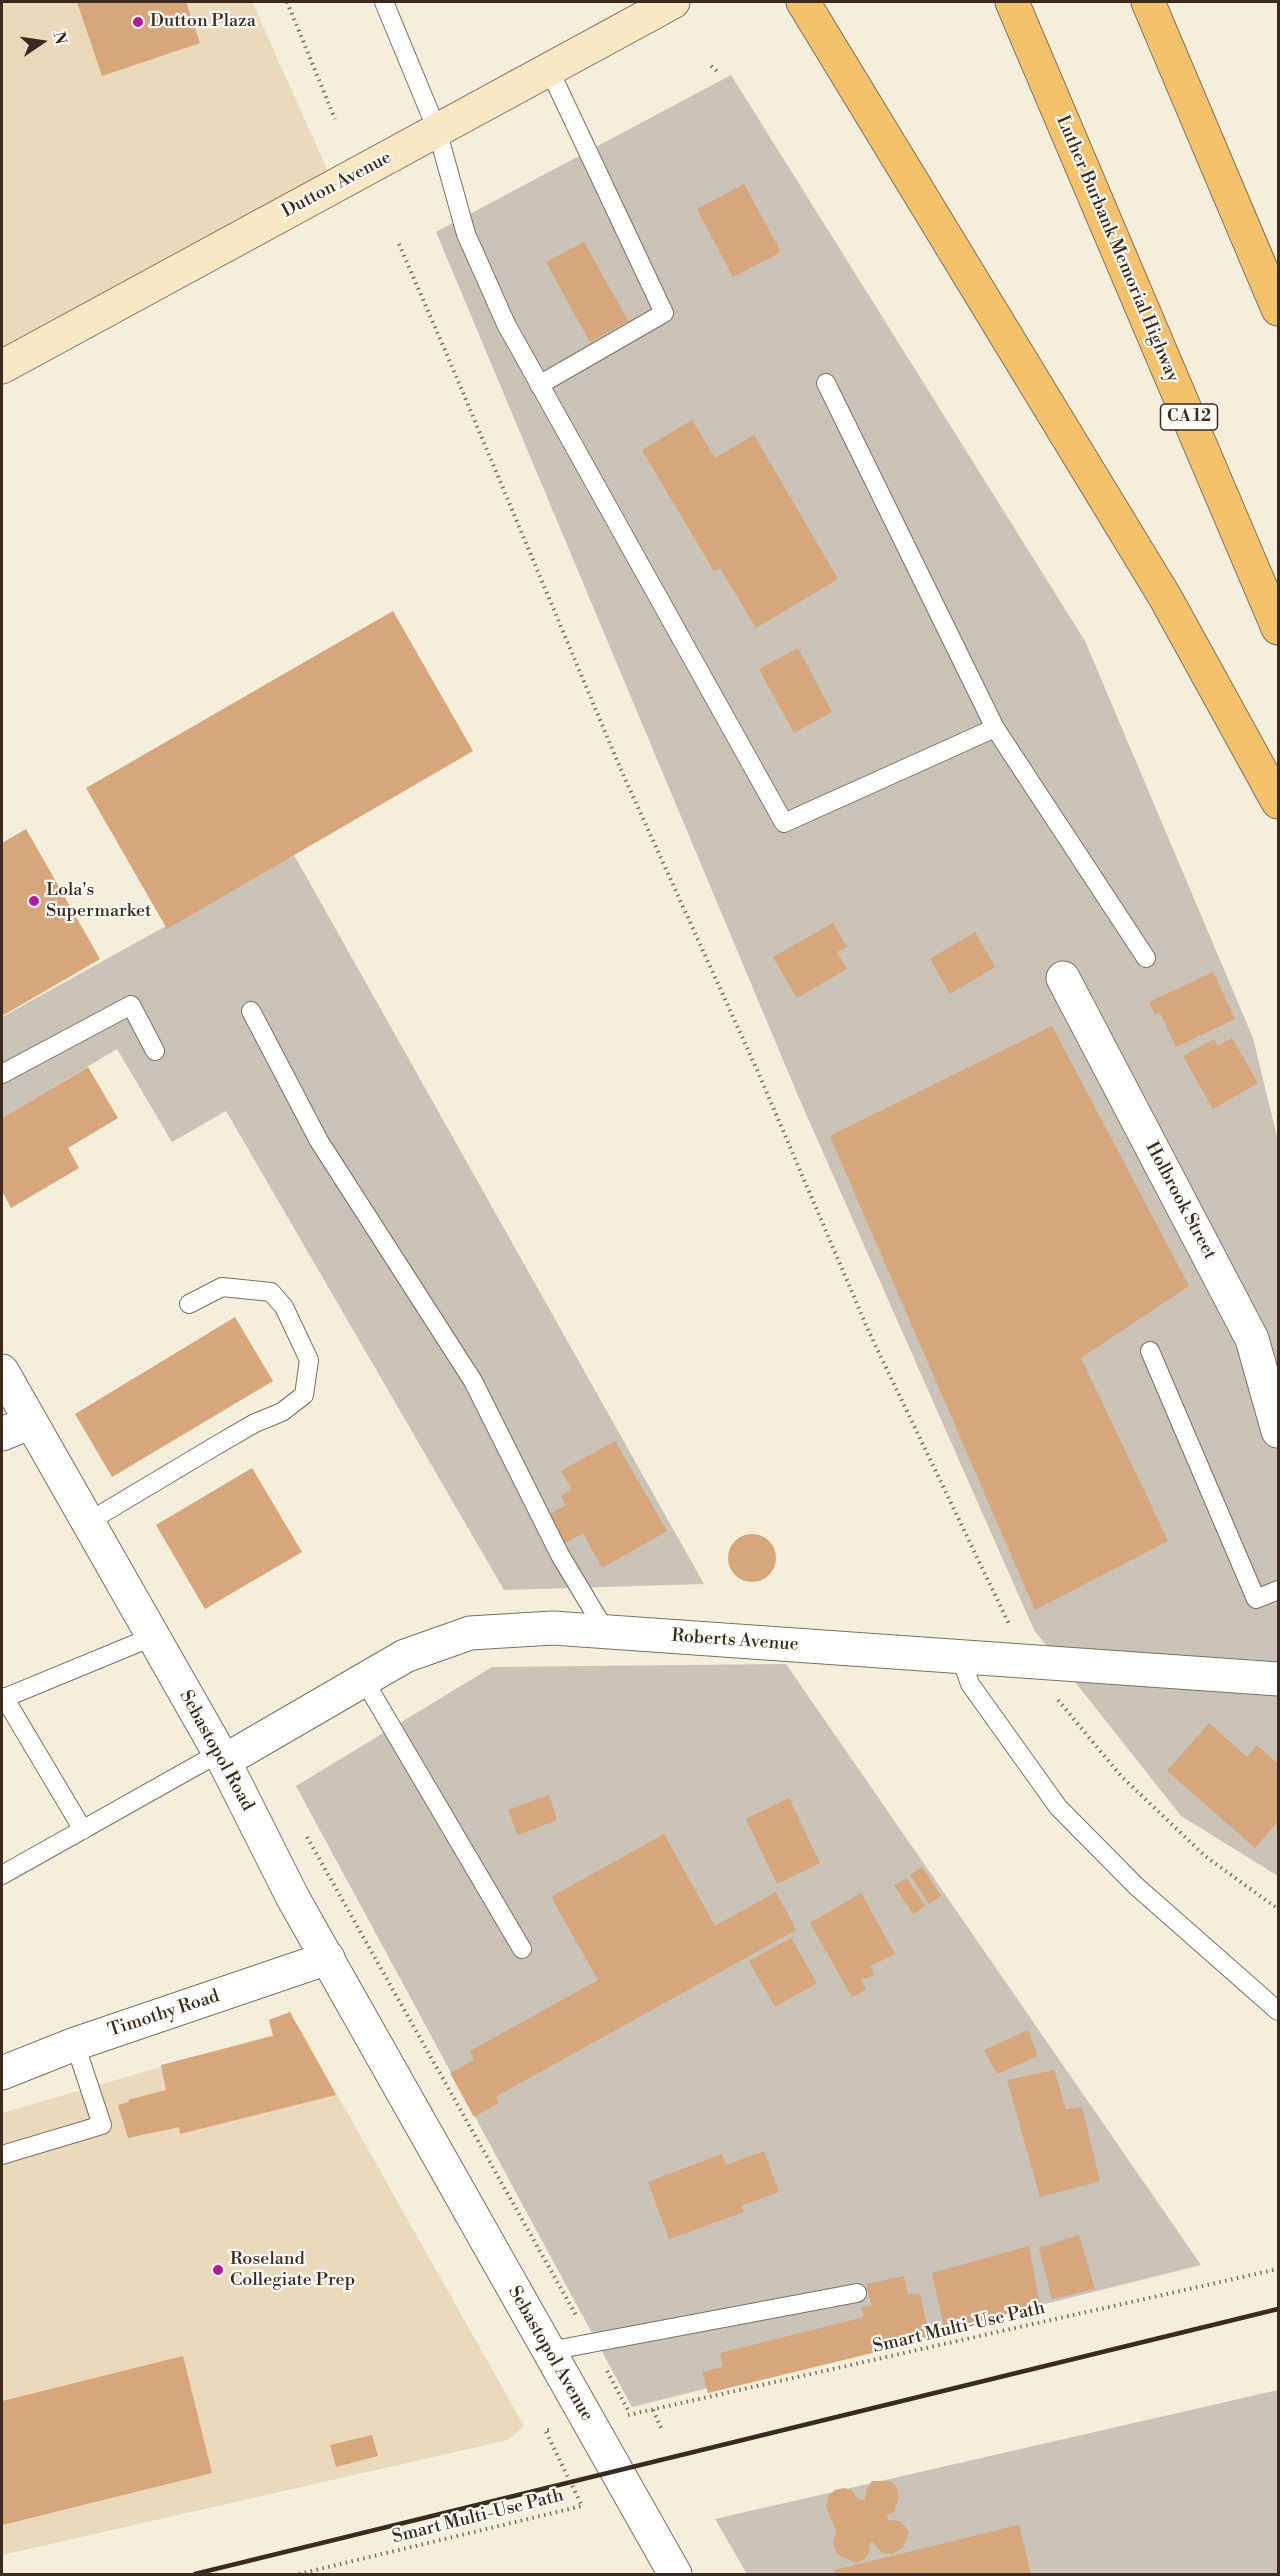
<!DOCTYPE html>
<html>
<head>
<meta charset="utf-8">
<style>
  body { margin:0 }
  #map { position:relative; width:1280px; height:2576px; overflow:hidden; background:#f4efdb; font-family:"Libre Bodoni",serif }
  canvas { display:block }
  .frame { position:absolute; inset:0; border:3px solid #3b2a1e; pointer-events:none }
  .north { position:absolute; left:12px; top:12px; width:60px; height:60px; -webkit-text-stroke:4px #fdfcf7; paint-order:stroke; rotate:77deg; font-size:16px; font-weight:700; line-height:24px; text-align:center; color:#3b2a1e }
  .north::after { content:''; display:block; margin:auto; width:21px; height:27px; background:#3b2a1e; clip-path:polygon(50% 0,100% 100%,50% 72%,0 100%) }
</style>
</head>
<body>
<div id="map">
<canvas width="1280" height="2576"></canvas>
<div class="frame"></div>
<div class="north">N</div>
</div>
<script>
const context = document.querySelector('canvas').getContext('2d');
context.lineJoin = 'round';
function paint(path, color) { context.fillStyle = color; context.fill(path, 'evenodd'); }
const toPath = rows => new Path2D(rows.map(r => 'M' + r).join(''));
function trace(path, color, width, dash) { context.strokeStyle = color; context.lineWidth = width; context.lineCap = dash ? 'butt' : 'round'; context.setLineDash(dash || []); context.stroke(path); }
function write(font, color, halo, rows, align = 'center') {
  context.font = font + ' "Libre Bodoni",serif'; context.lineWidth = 4.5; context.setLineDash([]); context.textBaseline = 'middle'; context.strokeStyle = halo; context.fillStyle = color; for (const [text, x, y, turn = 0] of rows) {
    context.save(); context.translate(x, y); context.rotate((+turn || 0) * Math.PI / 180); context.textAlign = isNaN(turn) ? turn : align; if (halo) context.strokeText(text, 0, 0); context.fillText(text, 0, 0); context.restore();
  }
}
const built = toPath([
  [2,2,252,2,335,187,2,362],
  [299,2027,524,2426,508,2440,2,2555,2,2113]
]);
const industrial = toPath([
  [731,75,1085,641,1253,1038,1278,1141,1278,1876,1181,1816,1034,1630,799,1098,436,232],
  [294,855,704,1584,504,1590,226,1111,172,1142,117,1049,2,1118,2,1017],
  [786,1664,1201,2265,632,2407,296,1786,492,1667],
  [1278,2390,1278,2574,747,2574,715,2519]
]);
const building = toPath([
  [77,2,186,2,200,43,102,76],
  [744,184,781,252,733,277,697,209],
  [584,242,628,321,590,342,546,262],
  [692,420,715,458,754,435,838,579,756,628,720,568,714,571,642,450],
  [393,611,473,751,167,929,86,788],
  [798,648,832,712,794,733,759,669],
  [26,829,100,959,2,1016,2,843],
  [833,923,847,947,837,952,847,969,797,998,773,957],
  [975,932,995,967,950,994,930,959],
  [1213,972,1235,1019,1176,1047,1160,1012,1155,1015,1149,1002],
  [1052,1026,1189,1286,1081,1358,1168,1541,1035,1610,830,1136],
  [1232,1038,1258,1083,1213,1109,1183,1056,1214,1039,1218,1046],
  [88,1067,118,1118,68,1148,79,1168,11,1208,2,1191,2,1118],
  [235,1317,273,1381,112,1477,75,1414],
  [615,1441,667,1531,602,1568,583,1533,562,1545,546,1516,566,1505,561,1496,572,1490,561,1471],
  [252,1468,302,1552,205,1609,156,1525],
  '728 1558a24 24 0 1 1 48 0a24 24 0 1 1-48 0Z',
  [1209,1723,1247,1757,1257,1745,1278,1764,1278,1821,1255,1848,1167,1771],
  [549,1795,557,1820,518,1835,508,1810],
  [789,1798,820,1863,777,1884,746,1819],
  [664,1834,715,1926,776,1892,796,1930,495,2097,499,2103,474,2117,450,2073,474,2060,470,2051,598,1980,551,1897],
  [922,1867,941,1896,929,1904,910,1875],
  [907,1878,925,1906,913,1914,894,1885],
  [861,1893,895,1954,870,1966,874,1975,861,1980,866,1990,852,1997,810,1923],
  [791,1938,817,1983,775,2007,749,1961],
  [290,2012,336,2095,180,2134,179,2127,128,2138,118,2105,129,2102,128,2100,166,2090,161,2065,273,2036,269,2020],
  [1028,2030,1038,2056,997,2074,984,2050],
  [1054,2070,1066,2109,1082,2107,1100,2181,1040,2197,1007,2080],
  [764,2151,779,2192,741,2206,744,2212,669,2239,648,2182,722,2154,726,2165],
  [1079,2235,1095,2289,1052,2299,1039,2248],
  [1029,2246,1040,2305,945,2331,932,2273],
  [904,2276,908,2294,920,2294,930,2339,708,2393,702,2372,723,2367,720,2353,864,2317,861,2308,871,2305,866,2284],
  [183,2356,212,2473,2,2525,2,2401],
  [372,2435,378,2456,336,2467,330,2445],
  [872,2481,891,2481,896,2487,899,2497,894,2512,887,2515,888,2520,901,2521,909,2533,903,2547,892,2554,882,2553,873,2542,870,2542,869,2552,865,2559,856,2563,838,2555,833,2545,836,2532,826,2506,829,2495,835,2490,844,2488,851,2490,859,2500,865,2499,867,2488],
  [1019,2525,1031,2574,835,2574,834,2570]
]);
const path = toPath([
  [287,2,335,119],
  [711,66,717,71],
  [399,244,456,376,621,770,758,1072,869,1332,1009,1624],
  [1058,1700,1121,1776,1205,1856,1278,1909],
  [307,1837,577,2317],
  [607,2371,629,2412],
  [653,2410,662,2430],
  [628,2415,1278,2269],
  [299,2574,582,2506,545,2430,550,2430]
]);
const service = toPath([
  [384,2,437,130,466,234,506,324,784,823,995,728,1146,958],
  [826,383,995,728],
  [539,385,664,313,549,69],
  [251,1011,319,1141,473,1381,560,1555,606,1632],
  [2,1074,131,1005,155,1051],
  [1150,1351,1256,1599,1278,1590],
  [88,1522,217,1445,255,1423,282,1412,304,1395,309,1360,284,1307,271,1292,222,1287,189,1304],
  [961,1658,970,1684,1058,1807,1136,1886,1278,2011],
  [364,1680,522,1949],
  [4,1697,83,1830],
  [2,1699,152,1637],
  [2,1875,219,1753],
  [2,2155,102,2125,75,2044],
  [549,2351,857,2293]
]);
const minor = toPath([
  [1063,978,1252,1339,1278,1431],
  [2,1434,31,1422],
  [224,1761,405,1656,470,1633,553,1628,1278,1679],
  [2,2073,75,2044,328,1958]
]);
const tertiary = toPath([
  [2,1371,224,1761,293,1898,675,2574]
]);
const secondary = toPath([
  [2,367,673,2]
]);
const motorway = toPath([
  [803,2,1165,597,1278,802],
  [1012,2,1278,628],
  [1148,2,1278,309]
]);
const rail = toPath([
  [195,2574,1278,2309]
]);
const markers = [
  [138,22,6,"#b5179e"],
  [34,901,6,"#b5179e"],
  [218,2270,6,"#b5179e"]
];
const shields = [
  [1189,417,57]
];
const shieldNames = [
  ["CA 12",1189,417]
];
const poiNames = [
  ["Dutton Plaza",150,22],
  ["Lola's",46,891],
  ["Supermarket",46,912],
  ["Roseland",230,2260],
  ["Collegiate Prep",230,2281]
];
const streetNames = [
  ["Dutton Avenue",337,185,-28],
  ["Luther Burbank Memorial Highway",1117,249,67],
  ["Holbrook Street",1180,1201,62],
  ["Roberts Avenue",735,1641,4],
  ["Sebastopol Road",216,1751,61],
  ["Timothy Road",164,2014,-18],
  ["Smart Multi-Use Path",959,2328,-13],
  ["Sebastopol Avenue",550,2354,60],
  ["Smart Multi-Use Path",478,2517,-14]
];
paint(built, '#ead9ba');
paint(industrial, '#cac3b8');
paint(building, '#d7a67b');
trace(service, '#7c6f60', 20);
trace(minor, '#7c6f60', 35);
trace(tertiary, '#7c6f60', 35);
trace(secondary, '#7c6f60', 35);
trace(motorway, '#7c6f60', 35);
trace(path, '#7c6f60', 4, [1.5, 4.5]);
trace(service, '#fff', 18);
trace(minor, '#fff', 33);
trace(tertiary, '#fff', 33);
trace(secondary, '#fae7c3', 33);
trace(motorway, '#f3c26a', 33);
trace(rail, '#3b2a1e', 4.5);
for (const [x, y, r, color] of markers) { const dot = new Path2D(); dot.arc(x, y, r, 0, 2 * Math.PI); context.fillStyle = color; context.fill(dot); trace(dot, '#fdfcf7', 2); }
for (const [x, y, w] of shields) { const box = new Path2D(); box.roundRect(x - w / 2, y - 13, w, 26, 4.5); context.fillStyle = '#fdfcf7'; context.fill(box); trace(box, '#3b2a1e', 1.5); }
write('bold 16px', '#3b2a1e', null, shieldNames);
write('18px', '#3b2a1e', '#fdfcf7', poiNames, 'left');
write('18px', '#3b2a1e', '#fdfcf7', streetNames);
</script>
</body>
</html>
